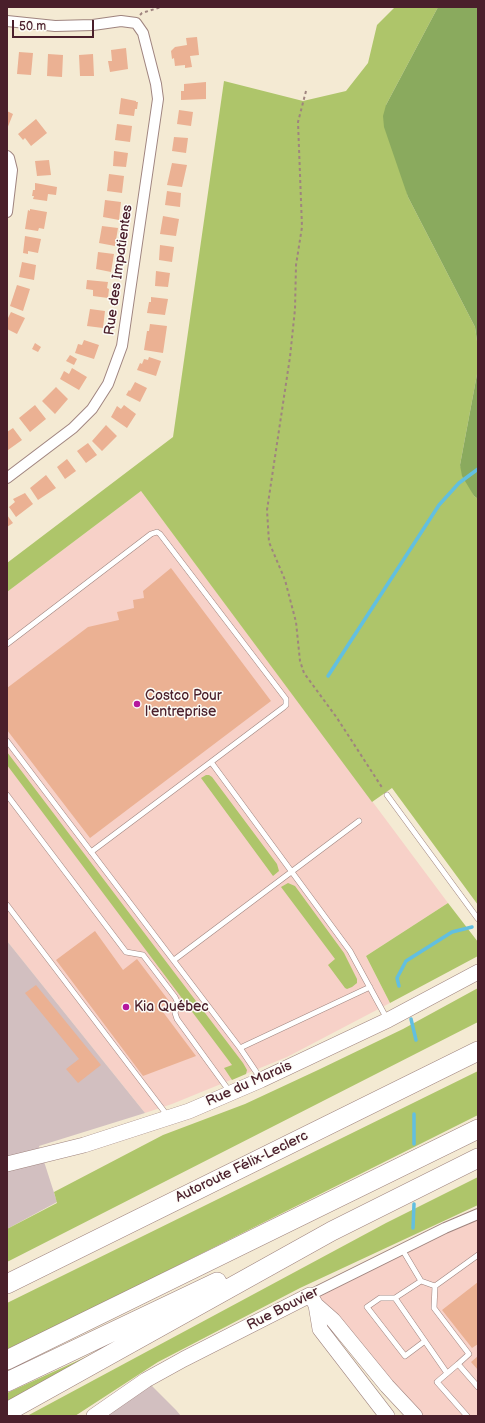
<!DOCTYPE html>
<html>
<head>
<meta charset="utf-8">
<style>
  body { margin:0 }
  #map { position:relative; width:485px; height:1423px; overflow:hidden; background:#f4ead3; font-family:"Balsamiq Sans",sans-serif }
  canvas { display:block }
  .frame { position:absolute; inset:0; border:8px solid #4a1f2b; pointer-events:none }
  .scale { position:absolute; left:12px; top:20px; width:82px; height:18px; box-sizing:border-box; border:2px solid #4a1f2b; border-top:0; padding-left:5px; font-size:12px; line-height:14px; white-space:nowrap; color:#4a1f2b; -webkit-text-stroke:3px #fdfcf7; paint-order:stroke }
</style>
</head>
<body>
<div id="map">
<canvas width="485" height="1423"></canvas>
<div class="frame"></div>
<div class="scale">50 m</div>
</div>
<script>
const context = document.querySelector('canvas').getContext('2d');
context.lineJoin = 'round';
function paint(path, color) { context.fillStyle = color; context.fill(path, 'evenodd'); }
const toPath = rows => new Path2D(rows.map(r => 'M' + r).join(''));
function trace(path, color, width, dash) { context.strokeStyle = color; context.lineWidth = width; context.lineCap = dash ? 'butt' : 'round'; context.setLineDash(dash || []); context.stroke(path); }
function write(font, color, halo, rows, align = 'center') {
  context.font = font + ' "Balsamiq Sans",sans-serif'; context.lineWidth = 3; context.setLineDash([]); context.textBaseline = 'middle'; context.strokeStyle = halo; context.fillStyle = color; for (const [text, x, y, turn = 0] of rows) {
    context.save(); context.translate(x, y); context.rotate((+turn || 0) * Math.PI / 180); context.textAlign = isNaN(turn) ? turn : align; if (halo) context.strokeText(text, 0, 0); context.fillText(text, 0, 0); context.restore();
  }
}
const built = toPath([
  [141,491,448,903,366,956,390,1003,287,1057,172,1104,145,1113,7,941,7,592],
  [478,1214,478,1416,415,1416,310,1295]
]);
const industrial = toPath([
  [7,941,145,1113,39,1146,57,1202,7,1229],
  [146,1380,176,1410,181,1416,94,1416]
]);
const green = toPath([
  [395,7,438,7,386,105,408,197,475,327,478,348,478,369,460,465,474,496,478,499,478,905,392,788,372,802,141,491,7,592,7,563,173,437,224,81,303,101,346,91,368,63,377,25],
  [7,752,243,1063,247,1070,246,1074,232,1080,224,1068,232,1065,7,765],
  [206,775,209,775,212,777,277,864,279,871,273,876,201,778],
  [288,883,295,886,344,953,357,979,357,983,352,987,347,989,345,988,328,965,335,959,281,887],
  [448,903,478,942,478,956,390,1003,366,956],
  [478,988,478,1022,7,1262,7,1229,57,1203,54,1192,163,1135,245,1104,318,1070,403,1029],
  [478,1071,478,1115,7,1351,7,1303],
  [478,1177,478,1205,300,1288,158,1362,75,1416,27,1416,386,1223],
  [123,1340,7,1404,7,1393]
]);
const forest = toPath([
  [438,7,478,7,478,348,475,327,408,197,384,127,383,116,386,105],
  [478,369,478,499,474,496,462,476,460,465]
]);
const stream = toPath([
  [328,676,439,505,459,483,478,469],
  [399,986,397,978,406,961,452,932,472,927],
  [411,1019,416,1040],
  [414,1114,414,1144],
  [413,1228,414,1204]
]);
const building = toPath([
  [197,37,199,55,190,56,192,67,185,68,185,65,175,66,174,58,172,59,171,51,175,47,187,45,186,38],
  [126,48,128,69,110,72,108,61,112,61,111,50],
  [19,52,33,53,31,75,17,74],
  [48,54,63,55,62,77,47,76],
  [93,54,94,76,80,76,79,55],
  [206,82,206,99,181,100,181,91,184,91,184,84],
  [121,98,136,101,136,102,138,102,137,109,135,109,134,116,119,114],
  [179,110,193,112,191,126,177,124],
  [7,111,13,114,7,129],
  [36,119,47,133,31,146,25,138,23,140,18,134],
  [117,124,132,126,130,142,115,140],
  [174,137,188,138,186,153,172,151],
  [114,151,128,153,126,167,113,166],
  [49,160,51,175,37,176,35,161],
  [172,163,187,165,182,187,167,185],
  [109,174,124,176,122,193,107,191],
  [35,183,57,187,56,195,48,194,47,201,33,199,34,196,32,196,33,190,35,190],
  [167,191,181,193,180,207,165,205],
  [105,200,121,202,119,220,103,217],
  [30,209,47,212,44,229,39,228,38,231,25,229,28,210,30,211],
  [163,216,179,219,176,236,160,234],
  [102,226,118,228,115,246,99,243],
  [25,236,41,239,38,253,28,251,28,254,23,253],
  [160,245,174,247,172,262,159,260],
  [98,252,114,254,111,272,96,269],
  [22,262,36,265,34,280,19,277],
  [156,271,170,273,168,287,155,286],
  [87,280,108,282,107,288,109,289,108,298,93,296,93,290,86,289],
  [17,285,30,289,23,311,10,306],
  [151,297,168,299,165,315,147,313,149,302,151,302],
  [90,309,105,311,103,328,87,326],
  [11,312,25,318,17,334,7,329,7,320],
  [150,324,167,326,163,353,144,350,147,331,149,331],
  [84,340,99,345,94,359,75,353,78,344,82,345],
  [35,343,41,347,38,352,32,349],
  [70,355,77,359,74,365,66,361],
  [149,357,161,361,156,376,137,370,140,363,142,364,144,359,148,360],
  [72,368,87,377,79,390,60,379,64,371,69,374],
  [135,382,147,388,140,402,126,395,129,390,130,391],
  [56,387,68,399,55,414,42,401],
  [35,405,46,419,30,432,19,418],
  [124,405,136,414,127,428,111,417,117,406,121,409],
  [106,425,117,436,102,451,92,441],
  [13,428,22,440,8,450,7,448,7,432],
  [88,443,97,455,86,463,77,451],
  [67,459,76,471,65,479,57,467],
  [46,475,56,488,38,500,30,488],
  [25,493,33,504,16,517,9,507,15,502,13,499],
  [7,515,13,523,7,527],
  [171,568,271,701,90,838,7,730,7,688,88,627,119,620,117,612,134,608,133,600,144,598,143,591],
  [95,931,123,970,137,959,169,1001,160,1008,196,1056,143,1076,56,960],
  [36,985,101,1065,78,1083,66,1069,79,1059,25,993],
  [478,1282,478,1344,472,1348,442,1310],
  [478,1356,478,1370,471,1362]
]);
const path = toPath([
  [140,15,142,13,161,7],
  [306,91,298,122,302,227,296,265,295,309,290,357,267,510,269,542,285,580,296,622,300,661,304,673,337,718,383,789]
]);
const lane = toPath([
  [7,644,151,534,157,532,160,534,286,699,286,705,284,707,211,762],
  [7,741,240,1048,261,1079],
  [7,795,126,952,143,955,175,997,178,1003,175,1013,177,1019,230,1092],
  [387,795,478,919],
  [91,852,211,762,350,951,387,1019],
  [7,905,167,1115],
  [174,960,359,821],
  [240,1048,370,987],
  [402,1249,421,1281,395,1298,447,1373],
  [478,1255,435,1286,434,1308,469,1354,458,1364,478,1387],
  [421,1281,435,1286],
  [395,1298,380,1298,367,1307,405,1356,425,1341],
  [458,1364,437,1382,467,1416]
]);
const street = toPath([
  [7,21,55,26,93,25,121,21,136,23,143,33,156,84,158,99,122,346,108,384,92,409,73,428,7,478],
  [7,156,9,158,12,170,7,212],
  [310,1295,445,1228,478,1214]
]);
const secondary = toPath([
  [7,1164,84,1145,189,1111,261,1080,388,1020,478,972],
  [316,1305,320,1329,387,1416],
  [94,1416,146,1380,184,1359,310,1295,316,1305,333,1320,387,1386,415,1416]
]);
const highway = toPath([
  [7,1284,478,1051],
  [7,1360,478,1129],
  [7,1382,217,1282],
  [7,1412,332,1231,478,1158]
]);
const markers = [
  [137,704,4,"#b5179e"],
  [126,1007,4,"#b5179e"]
];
const streetNames = [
  ["Rue des Impatientes",119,270,-82],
  ["Rue du Marais",249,1084,-24],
  ["Autoroute Félix-Leclerc",242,1167,-26],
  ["Rue Bouvier",283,1309,-27]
];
const poiNames = [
  ["Costco Pour",145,696],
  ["l'entreprise",145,712],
  ["Kia Québec",134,1007]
];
paint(built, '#f7d1c8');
paint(industrial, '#d2bfc0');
paint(green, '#aec56a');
paint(forest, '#8aaa5e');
trace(stream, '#62bfe0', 3.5);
paint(building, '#ebb193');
trace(lane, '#9f847f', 6);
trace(street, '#9f847f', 12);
trace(secondary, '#9f847f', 16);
trace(highway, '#9f847f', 20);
trace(path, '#9f847f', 2, [3, 3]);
trace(lane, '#fff', 5);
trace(street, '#fff', 10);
trace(secondary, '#fff', 15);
trace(highway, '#fff', 19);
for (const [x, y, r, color] of markers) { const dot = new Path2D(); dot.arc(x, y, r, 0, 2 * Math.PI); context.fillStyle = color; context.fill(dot); trace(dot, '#fdfcf7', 1.5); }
write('14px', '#4a1f2b', '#fdfcf7', streetNames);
write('14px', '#4a1f2b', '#fdfcf7', poiNames, 'left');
</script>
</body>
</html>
